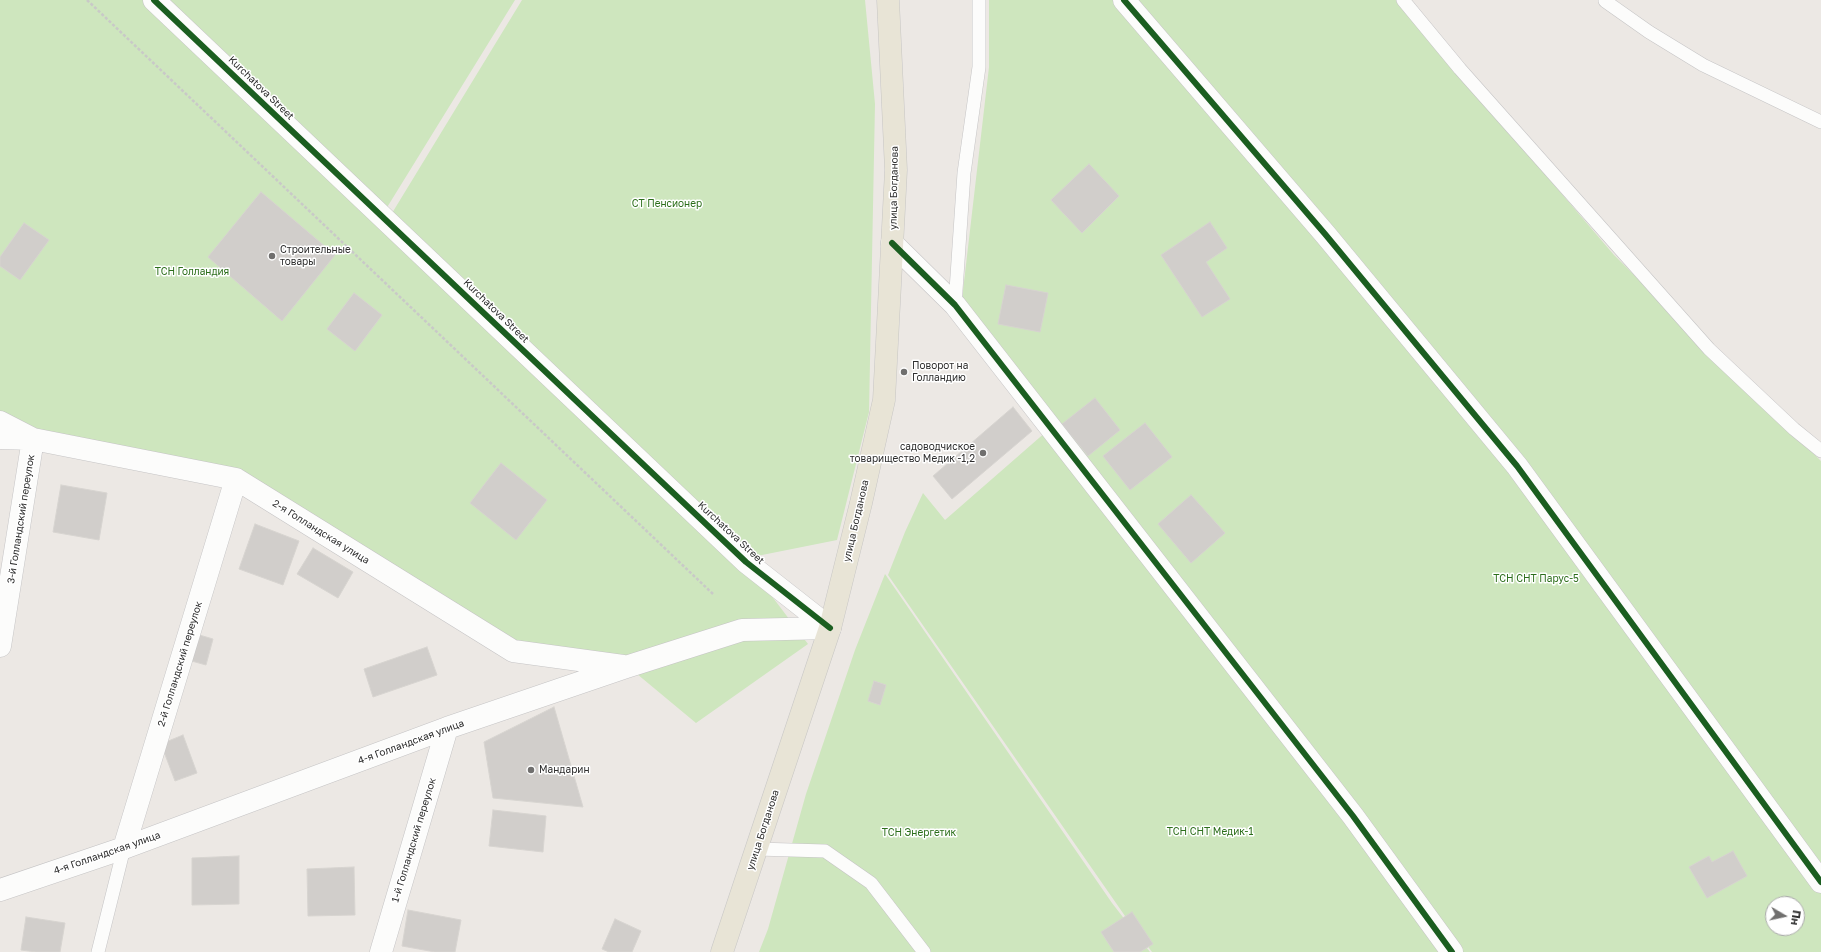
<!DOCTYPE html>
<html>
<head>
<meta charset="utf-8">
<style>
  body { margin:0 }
  #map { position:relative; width:1821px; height:952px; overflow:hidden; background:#ece8e4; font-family:"Golos Text",sans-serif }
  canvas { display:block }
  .north { position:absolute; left:1765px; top:896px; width:40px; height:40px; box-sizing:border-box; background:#fff; border:1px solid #ababab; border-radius:50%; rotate:99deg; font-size:11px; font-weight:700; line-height:16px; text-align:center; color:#2e2e2e }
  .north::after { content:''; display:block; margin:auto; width:14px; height:18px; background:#706f6e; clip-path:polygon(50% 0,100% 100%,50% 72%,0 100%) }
</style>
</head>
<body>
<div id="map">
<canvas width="1821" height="952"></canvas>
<div class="north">Пн</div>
</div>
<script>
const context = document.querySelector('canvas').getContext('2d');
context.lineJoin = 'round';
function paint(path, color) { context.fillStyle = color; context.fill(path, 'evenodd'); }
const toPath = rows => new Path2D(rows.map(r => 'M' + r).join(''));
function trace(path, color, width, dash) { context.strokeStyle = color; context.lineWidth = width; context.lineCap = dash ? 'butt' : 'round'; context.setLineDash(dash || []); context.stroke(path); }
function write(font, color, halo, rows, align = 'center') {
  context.font = font + ' "Golos Text",sans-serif'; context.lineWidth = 3; context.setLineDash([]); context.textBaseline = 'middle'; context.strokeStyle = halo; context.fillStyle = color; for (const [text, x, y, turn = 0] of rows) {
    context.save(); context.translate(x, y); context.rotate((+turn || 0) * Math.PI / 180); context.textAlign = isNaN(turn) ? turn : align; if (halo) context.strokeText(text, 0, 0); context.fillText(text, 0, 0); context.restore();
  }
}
const green = toPath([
  [0,0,515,0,378,222,746,562,808,644,696,723,625,664,514,649,235,477,35,437,0,419],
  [522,0,865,0,875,104,869,412,837,540,747,558,386,223],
  [989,0,1396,0,1614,255,1821,461,1821,952,1456,952,962,299,989,67],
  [1773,904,1797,904,1797,928,1773,928],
  [1047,431,1447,952,1152,952,1125,916,888,575,905,532,923,493,945,520],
  [885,574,1112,903,1150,952,759,952,768,929,806,794,855,650]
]);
const building = toPath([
  [1089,164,1119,196,1082,233,1051,200,1089,164],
  [261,192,335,255,282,321,208,257,261,192],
  [1210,222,1227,248,1206,262,1230,299,1202,317,1161,255,1210,222],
  [24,223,49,240,20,280,0,266,0,257,24,223],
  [1006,285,1048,293,1040,332,998,324,1006,285],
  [354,293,382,315,355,351,327,329,354,293],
  [1095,398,1120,430,1088,456,1062,424,1095,398],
  [1013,407,1032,431,952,499,933,476,1013,407],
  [1145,423,1172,457,1130,490,1103,456,1145,423],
  [501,463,547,500,516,540,470,503,501,463],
  [61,485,107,493,99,540,53,532,61,485],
  [1191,495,1225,533,1191,563,1158,524,1191,495],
  [255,524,299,541,283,585,239,569,255,524],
  [313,548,353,572,338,598,297,574,313,548],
  [196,634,213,639,206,665,188,660,196,634],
  [427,647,437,675,373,697,364,669,427,647],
  [874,681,886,685,880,705,868,701,874,681],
  [554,707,583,807,493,798,484,742,554,707],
  [183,735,197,773,175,781,161,744,183,735],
  [493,810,546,816,543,852,489,846,493,810],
  [1733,851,1747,876,1707,898,1689,867,1709,856,1712,862,1733,851],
  [239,856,239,904,192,905,192,858,239,856],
  [354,867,355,915,308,916,307,869,354,867],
  [408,910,461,920,455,952,435,952,402,946,408,910],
  [1132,912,1153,944,1140,952,1114,952,1101,932,1132,912],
  [26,917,65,923,60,952,36,952,21,950,26,917],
  [615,919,641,931,632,952,609,952,602,949,615,919]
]);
const path = toPath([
  [87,0,713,594]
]);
const lane = toPath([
  [1403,0,1460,69,1709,349,1794,429,1821,451],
  [1605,1,1649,32,1703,65,1821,122],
  [955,305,964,173,979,67,979,0],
  [757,849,825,851,871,883,924,952],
  [98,952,124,848]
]);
const street = toPath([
  [154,0,746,562,830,628],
  [1124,0,1325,234,1517,466,1821,882],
  [892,243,955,305,1353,816,1452,952],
  [0,422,33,439,0,646],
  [0,438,33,439,236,479,513,651,623,666],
  [124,848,236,479],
  [0,890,124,848,447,728,626,667,742,630,830,628],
  [381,952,447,728]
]);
const primary = toPath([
  [722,952,830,628,861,503,884,400,896,170,888,0]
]);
const cycleway = toPath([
  [154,0,746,562,830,628],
  [1124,0,1325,234,1517,466,1821,882],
  [892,243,955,305,1353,816,1452,952]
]);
const markers = [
  [272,256,4,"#706f6e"],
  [904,372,4,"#706f6e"],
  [983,453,4,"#706f6e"],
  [531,770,4,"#706f6e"]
];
const streetNames = [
  ["Kurchatova Street",261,88,44],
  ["улица Богданова",894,188,-89],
  ["Kurchatova Street",496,311,44],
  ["3-й Голландский переулок",21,519,-81],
  ["улица Богданова",856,521,-77],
  ["2-я Голландская улица",321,532,32],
  ["Kurchatova Street",731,533,43],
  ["2-й Голландский переулок",180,664,-73],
  ["4-я Голландская улица",411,742,-20],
  ["улица Богданова",763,830,-72],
  ["1-й Голландский переулок",414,840,-73],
  ["4-я Голландская улица",107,853,-19]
];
const parkNames = [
  ["СТ Пенсионер",667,204],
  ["ТСН Голландия",192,272],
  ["ТСН СНТ Парус-5",1536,579],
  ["ТСН СНТ Медик-1",1210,832],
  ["ТСН Энергетик",919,833]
];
const poiNames = [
  ["Строительные",280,250],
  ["товары",280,262],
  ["Поворот на",912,366],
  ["Голландию",912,378],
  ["садоводчиское",975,447,"right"],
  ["товарищество Медик -1,2",975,459,"right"],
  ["Мандарин",539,770]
];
paint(green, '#cee6be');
paint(building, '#d1cecb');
trace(building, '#d7d4d0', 1);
trace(lane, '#c5c4c5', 14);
trace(street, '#c5c4c5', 23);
trace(primary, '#c6c5c4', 23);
trace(path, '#c9c9c8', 2.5, [3, 2]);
trace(lane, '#fcfcfb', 13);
trace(street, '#fcfcfb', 22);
trace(primary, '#e8e4d6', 22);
trace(cycleway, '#1b5e20', 6);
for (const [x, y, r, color] of markers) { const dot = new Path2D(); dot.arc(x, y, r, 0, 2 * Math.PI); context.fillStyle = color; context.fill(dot); trace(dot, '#fff', 1.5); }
write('10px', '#2e2e2e', '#fff', streetNames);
write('10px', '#2c6e1b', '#fff', parkNames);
write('10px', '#2e2e2e', '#fff', poiNames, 'left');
</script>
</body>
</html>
